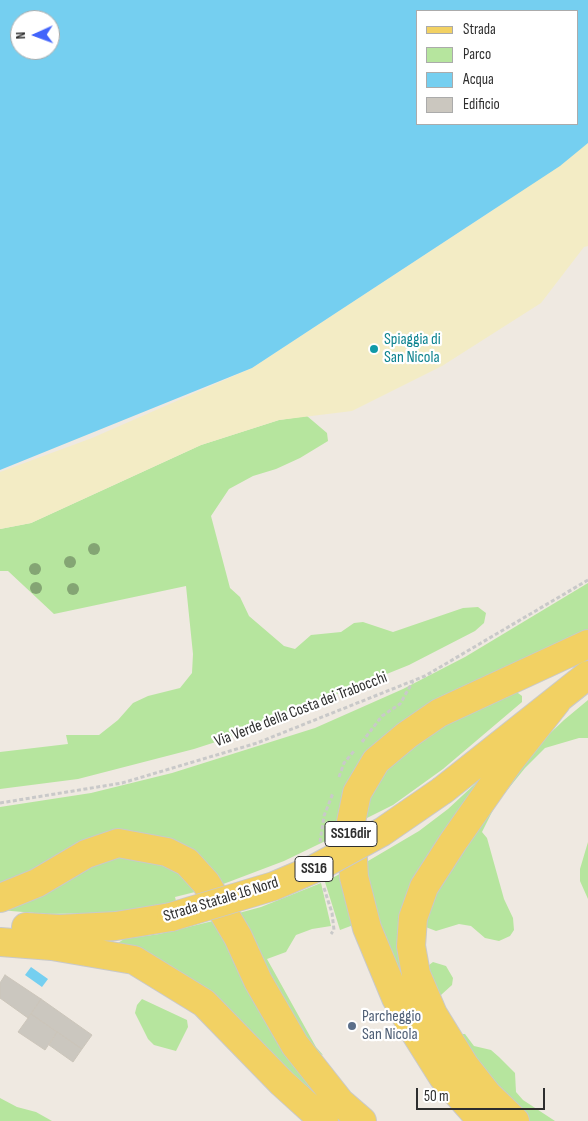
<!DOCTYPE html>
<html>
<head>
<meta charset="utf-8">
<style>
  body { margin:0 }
  #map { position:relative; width:588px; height:1121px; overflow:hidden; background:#efe9e1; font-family:"Sofia Sans Condensed",sans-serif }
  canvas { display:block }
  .legend { position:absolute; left:416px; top:10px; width:162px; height:115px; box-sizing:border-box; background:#fff; border:1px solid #ababab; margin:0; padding:6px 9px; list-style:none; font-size:15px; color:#2e2e2e }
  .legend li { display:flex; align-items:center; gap:10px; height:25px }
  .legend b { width:25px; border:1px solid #ababab }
  .north { position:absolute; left:10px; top:10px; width:50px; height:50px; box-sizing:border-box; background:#fff; border:1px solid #ababab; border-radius:50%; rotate:268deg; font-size:14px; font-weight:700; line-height:20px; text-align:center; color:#2e2e2e }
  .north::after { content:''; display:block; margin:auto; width:18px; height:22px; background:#4264fb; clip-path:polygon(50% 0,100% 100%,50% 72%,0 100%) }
  .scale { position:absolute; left:416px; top:1088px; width:129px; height:22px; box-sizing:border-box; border:2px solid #2e2e2e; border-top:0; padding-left:6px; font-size:15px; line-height:18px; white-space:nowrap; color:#2e2e2e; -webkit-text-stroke:4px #fff; paint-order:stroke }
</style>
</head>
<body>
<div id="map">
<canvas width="588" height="1121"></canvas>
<ul class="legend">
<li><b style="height:6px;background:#f2d163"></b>Strada</li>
<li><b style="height:14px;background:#b6e59e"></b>Parco</li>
<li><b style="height:14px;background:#75cff0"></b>Acqua</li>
<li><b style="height:14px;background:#cbc7bf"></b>Edificio</li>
</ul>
<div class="north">N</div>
<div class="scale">50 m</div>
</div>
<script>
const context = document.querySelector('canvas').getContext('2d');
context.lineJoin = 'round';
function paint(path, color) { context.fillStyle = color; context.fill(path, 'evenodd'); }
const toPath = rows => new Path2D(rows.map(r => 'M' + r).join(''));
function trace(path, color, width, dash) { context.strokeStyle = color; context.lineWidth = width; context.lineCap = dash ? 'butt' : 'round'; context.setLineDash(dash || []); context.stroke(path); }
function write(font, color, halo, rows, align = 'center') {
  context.font = font + ' "Sofia Sans Condensed",sans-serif'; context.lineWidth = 4.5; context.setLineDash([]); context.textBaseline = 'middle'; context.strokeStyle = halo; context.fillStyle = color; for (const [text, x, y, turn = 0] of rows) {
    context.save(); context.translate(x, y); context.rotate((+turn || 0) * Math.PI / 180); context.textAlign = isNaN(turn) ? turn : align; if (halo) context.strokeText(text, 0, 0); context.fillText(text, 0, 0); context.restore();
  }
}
const green = toPath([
  [307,416,327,433,328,441,300,458,276,469,253,476,229,489,211,516,230,588,240,597,249,616,284,646,295,649,311,635,341,632,354,623,363,622,393,632,463,608,478,607,486,613,484,623,475,631,409,665,228,738,194,749,78,779,0,789,0,752,68,744,66,735,99,735,118,720,133,703,148,696,180,688,192,673,193,654,186,586,54,614,8,571,0,571,0,529,31,523,201,445,279,420],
  [588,583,588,635,413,724,346,831,284,861,218,886,179,850,41,865,0,886,0,807,91,793,172,773,315,728,403,689,465,657],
  [514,690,522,696,522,702,443,769,393,805,359,822,361,803,402,746],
  [588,700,588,738,579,738,545,748,525,768,496,804,482,832,487,838,504,899,513,918,514,930,510,936,499,941,485,938,471,926,459,924,436,931,423,926,436,886,522,760,564,720],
  [491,769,406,934,489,1121,390,965,363,864,419,831,448,809],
  [588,842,588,899,580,881,580,869],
  [103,853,159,853,207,889,175,897,176,901,145,909,107,913,46,914,0,910],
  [347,870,356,924,340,930,325,882],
  [321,883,331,926,312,929,296,935,286,952,267,959,316,1047,323,1055,314,1052,281,1001,239,913,261,907],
  [213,921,356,1121,336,1121,118,943,124,939,159,934],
  [433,962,446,966,453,978,452,985,441,995,435,996,425,968],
  [142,999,187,1020,188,1027,176,1051,154,1045,148,1039,135,1013,137,1005],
  [461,1034,465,1034,474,1046,491,1050,499,1057,515,1073,516,1092,523,1100,555,1121,529,1121,499,1098],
  [0,1098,17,1107,36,1112,52,1121,0,1121]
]);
const sand = toPath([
  [588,143,588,246,584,247,541,303,442,366,352,411,279,420,201,445,31,523,0,529,0,472,92,438,252,368,490,212]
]);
const water = toPath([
  [0,0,588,0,588,143,560,166,252,368,0,470],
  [417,11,577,11,577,124,417,124],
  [20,20,50,20,50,50,20,50],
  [31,967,48,979,42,987,25,975]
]);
const building = toPath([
  [5,975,41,999,28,1018,0,998,0,983,5,975],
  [41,999,92,1035,82,1049,31,1014,41,999],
  [31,1014,57,1032,45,1050,18,1032,31,1014],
  [57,1032,82,1049,73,1062,49,1045,57,1032]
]);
const path = toPath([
  [362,742,382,716,400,704,413,681],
  [339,777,344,763,354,751],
  [0,803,122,783,257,743,425,676,588,580],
  [320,842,324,816,333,793],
  [324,888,332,913,334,930,331,934]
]);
const major = toPath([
  [443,790,588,675],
  [0,898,37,883,86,854,118,843,167,852,187,862,206,883,238,937,258,981,295,1045,340,1102,362,1121],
  [26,927,59,929,116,926,171,917],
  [0,942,52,946,134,960,204,1003,282,1083,324,1121],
  [482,1121,443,1077,416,1034,396,998,367,928,354,877,351,822,357,793,376,761,407,735,439,713,588,644],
  [515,1121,487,1094,465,1066,433,1014,416,974,411,946,413,918,424,887,453,842,509,762,557,701]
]);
const majorBridge = toPath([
  [171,917,274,886,316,868,382,832,443,790]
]);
const trees = [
  [94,549],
  [70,562],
  [35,569],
  [36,588],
  [73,589]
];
const markers = [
  [374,349,5,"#0f9aa8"],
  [352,1026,5,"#5c6f8a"]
];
const shields = [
  [351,834,52],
  [314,869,38]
];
const shieldNames = [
  ["SS16dir",351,834],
  ["SS16",314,869]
];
const cultureNames = [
  ["Spiaggia di",384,340],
  ["San Nicola",384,358]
];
const streetNames = [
  ["Via Verde della Costa dei Trabocchi",301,710,-21],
  ["Strada Statale 16 Nord",221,900,-17]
];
const serviceNames = [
  ["Parcheggio",362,1017],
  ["San Nicola",362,1035]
];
paint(green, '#b6e59e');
paint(sand, '#f3ecc5');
paint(water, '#75cff0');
paint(building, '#cbc7bf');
trace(building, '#cbc5ba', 1);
trace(major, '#c9c9c9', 30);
trace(path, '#c9c9c9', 3, [4, 2.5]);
trace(major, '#f2d163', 28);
trace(majorBridge, '#c9c9c9', 30, []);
trace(majorBridge, '#f2d163', 28);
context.fillStyle = '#84a574';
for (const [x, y] of trees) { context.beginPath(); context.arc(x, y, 6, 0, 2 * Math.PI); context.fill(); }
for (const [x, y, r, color] of markers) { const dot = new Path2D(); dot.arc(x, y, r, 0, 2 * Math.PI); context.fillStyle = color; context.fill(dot); trace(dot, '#fff', 2); }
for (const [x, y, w] of shields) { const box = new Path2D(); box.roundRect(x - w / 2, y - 12.5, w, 25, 4); context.fillStyle = '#fff'; context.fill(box); trace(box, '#2e2e2e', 1); }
write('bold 15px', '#2e2e2e', null, shieldNames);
write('16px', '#0d838f', '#fff', cultureNames, 'left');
write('16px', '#2e2e2e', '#fff', streetNames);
write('16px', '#4e5e75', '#fff', serviceNames, 'left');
</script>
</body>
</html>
